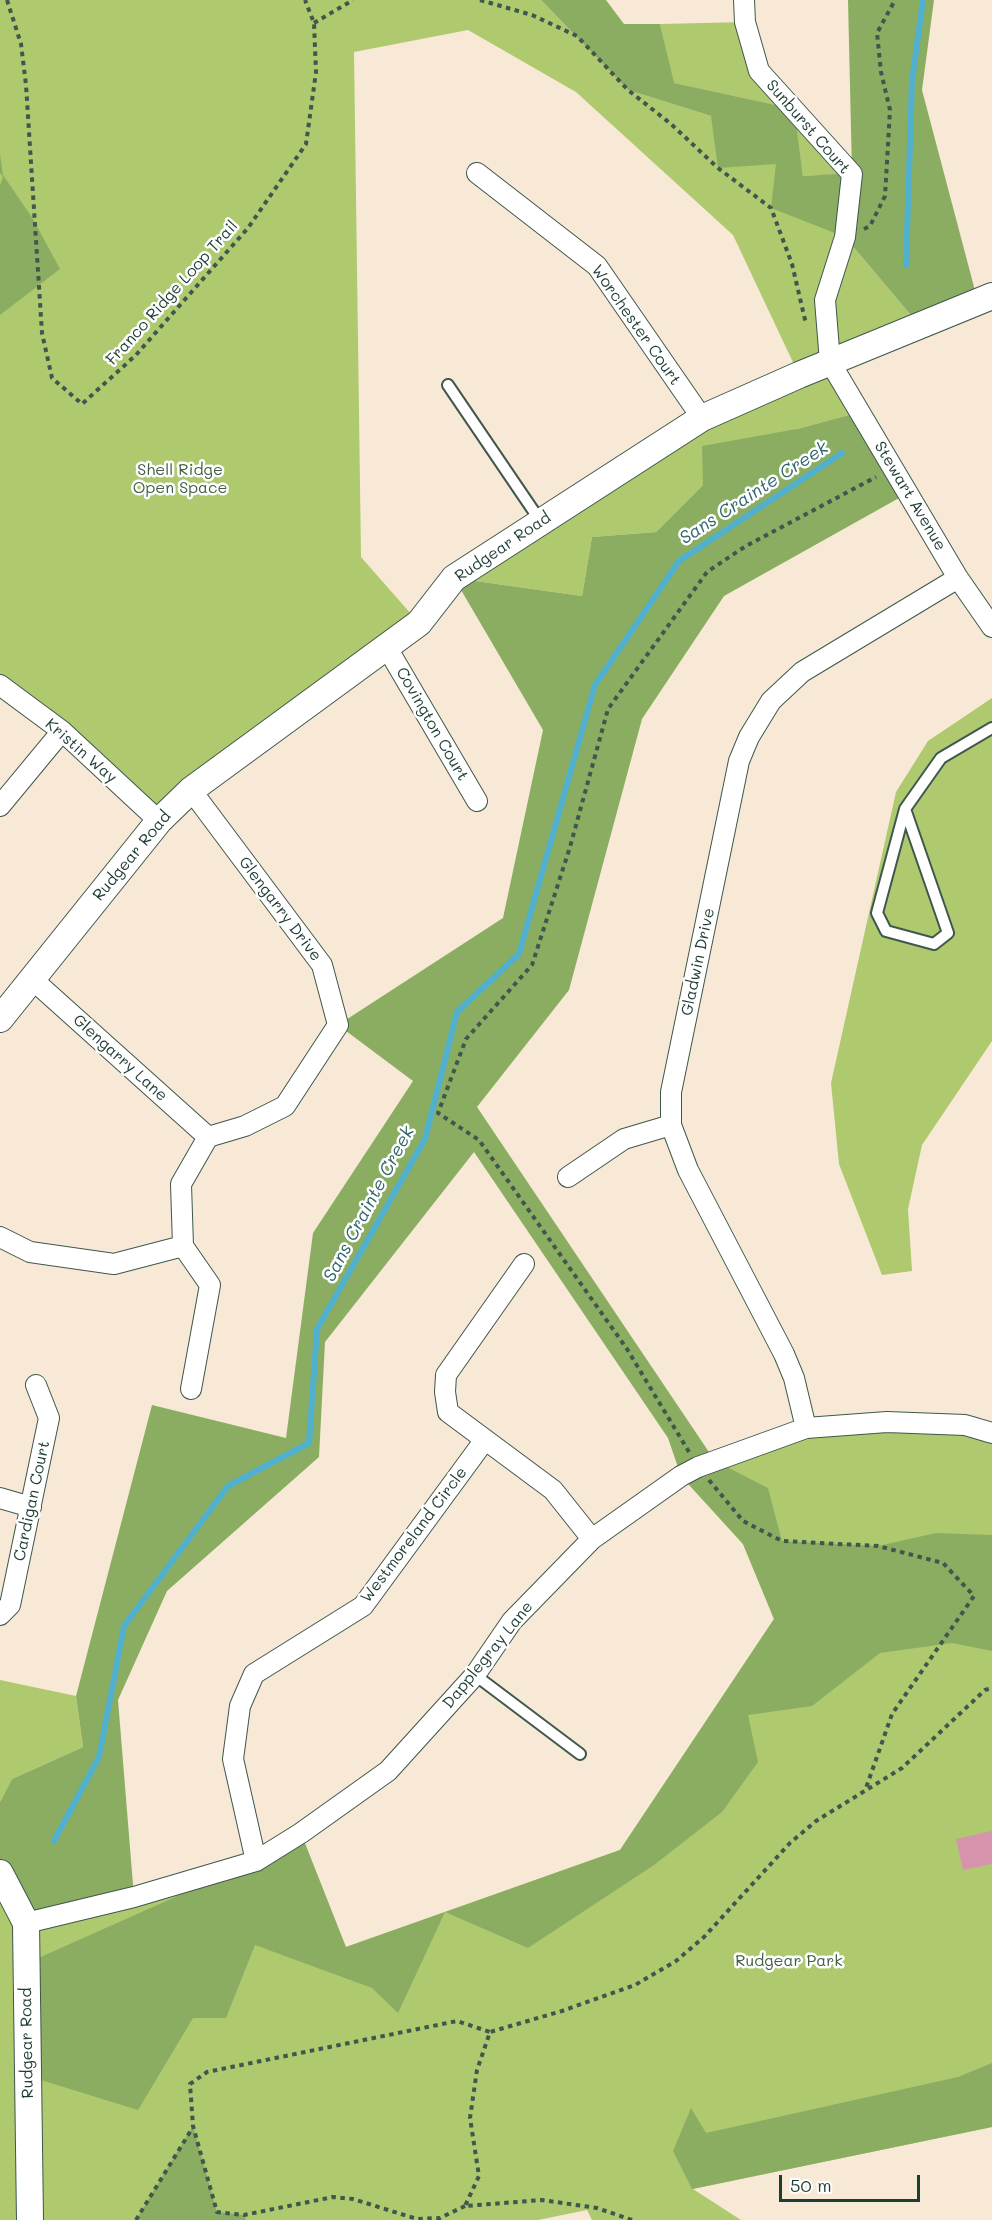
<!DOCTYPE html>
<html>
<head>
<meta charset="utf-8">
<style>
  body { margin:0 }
  #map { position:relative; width:992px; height:2220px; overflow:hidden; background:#f7e9d6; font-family:Mali,sans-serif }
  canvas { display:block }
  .scale { position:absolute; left:779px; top:2175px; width:141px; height:27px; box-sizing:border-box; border:3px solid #1f3d34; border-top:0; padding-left:8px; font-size:18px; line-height:21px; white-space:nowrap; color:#1f3d34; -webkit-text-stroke:4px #fff; paint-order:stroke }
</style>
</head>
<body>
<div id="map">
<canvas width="992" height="2220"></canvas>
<div class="scale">50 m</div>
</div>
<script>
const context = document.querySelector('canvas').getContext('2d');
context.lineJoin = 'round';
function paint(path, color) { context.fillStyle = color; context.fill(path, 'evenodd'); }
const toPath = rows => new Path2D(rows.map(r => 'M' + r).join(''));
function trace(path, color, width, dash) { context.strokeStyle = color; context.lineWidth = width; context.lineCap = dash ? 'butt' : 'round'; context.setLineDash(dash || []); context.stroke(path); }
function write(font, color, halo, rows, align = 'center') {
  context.font = font + ' Mali,sans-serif'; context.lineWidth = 5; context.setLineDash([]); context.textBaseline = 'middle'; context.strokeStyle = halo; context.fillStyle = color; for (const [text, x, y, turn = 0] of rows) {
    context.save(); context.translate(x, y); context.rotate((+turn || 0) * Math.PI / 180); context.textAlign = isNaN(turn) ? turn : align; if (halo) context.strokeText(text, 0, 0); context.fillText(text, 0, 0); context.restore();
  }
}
const green = toPath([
  [0,0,541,0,628,90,711,116,776,164,845,237,920,326,830,362,860,412,797,429,703,485,656,532,592,537,582,596,454,578,799,375,733,235,576,92,468,30,354,52,361,557,419,623,159,821,0,685],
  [745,22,759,71,852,174,803,176,793,109,673,83,660,24],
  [992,698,992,1041,922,1145,908,1209,912,1271,882,1275,839,1164,831,1083,896,792,928,741],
  [887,1422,992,1437,992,2127,693,2189,741,2220,592,2220,587,2210,538,2220,0,2220,0,1873,26,1923,256,1861,346,1947,620,1850,774,1619,743,1544,681,1476,806,1428],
  [0,1680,76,1696,83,1747,12,1779,0,1802]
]);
const forest = toPath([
  [541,0,606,0,624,24,660,24,674,83,794,109,803,176,852,173,848,0,934,0,922,90,978,302,920,326,845,237,771,208,776,164,718,168,711,116,628,90],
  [0,154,3,175,33,219,60,269,0,315,0,186,3,176,0,173],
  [860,412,908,493,724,596,642,719,569,990,477,1107,715,1461,768,1488,782,1541,878,1546,936,1533,992,1535,992,1651,952,1643,880,1653,812,1706,748,1715,758,1762,722,1812,654,1865,528,1948,445,1912,398,2013,372,1988,255,1945,226,2018,193,2018,138,2110,28,2076,25,1964,256,1861,301,1833,346,1947,620,1850,774,1619,743,1544,681,1476,668,1438,474,1152,325,1342,319,1457,167,1591,118,1700,134,1897,26,1923,0,1873,0,1802,12,1779,83,1747,76,1696,152,1405,286,1438,313,1233,413,1081,338,1025,503,918,543,730,454,578,582,596,592,537,656,532,703,485,702,446,797,429],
  [992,2063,992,2127,692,2189,673,2151,691,2108,706,2133,958,2077],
  [193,2126,217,2212,244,2215,246,2220,136,2220]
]);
const stream = toPath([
  [906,265,912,81,923,0],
  [54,1841,99,1757,124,1626,228,1486,309,1443,317,1329,425,1139,457,1012,519,954,595,685,679,561,842,453]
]);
const building = toPath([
  [992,1831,992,1864,963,1870,956,1839]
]);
const path = toPath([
  [7,0,21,44,26,85,42,333,52,378,82,404,136,355,248,228,306,144,316,72,314,23,305,0],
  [480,0,532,15,577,36,628,90,671,124,718,168,771,208,792,264,806,324],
  [314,23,353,0],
  [864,229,870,226,885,196,890,110,881,72,877,33,895,0],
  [689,1452,627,1349,479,1140,438,1113,466,1039,532,965,570,847,608,709,707,572,746,546,876,477],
  [709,1480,743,1521,782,1541,878,1546,943,1563,974,1596,892,1714,866,1788],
  [465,2206,440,2218,417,2219,353,2199,333,2197,244,2215,217,2212,193,2126,190,2084,207,2072,457,2021,490,2032],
  [136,2220,193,2127],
  [632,2220,597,2208,542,2200,465,2206,479,2176,470,2118,477,2070,490,2032,562,2011,635,1985,676,1961,704,1937,790,1843,816,1821,902,1768,985,1690,992,1688]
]);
const service = toPath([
  [448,385,541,522],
  [905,809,948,933,934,944,886,931,877,913,905,809,941,758,992,728],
  [475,1675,580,1754]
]);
const minor = toPath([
  [744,0,745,22,759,71,852,174,845,237,825,300,830,362,958,578,992,627],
  [477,173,597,266,702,418],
  [386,646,477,801],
  [0,685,62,731,159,821],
  [191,790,322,965,338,1025,285,1106,245,1126,208,1137,181,1184,183,1246,210,1285,191,1389],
  [0,806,62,731],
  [32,979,208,1137],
  [568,1177,624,1139,671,1125],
  [0,1237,30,1252,114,1264,183,1246],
  [524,1264,446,1375,445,1392,448,1412,553,1490,592,1539],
  [806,1428,794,1378,784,1354,688,1170,671,1125,671,1092,739,761,749,737,771,701,802,672,958,578],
  [0,1498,31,1507],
  [0,1615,10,1605,49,1418,36,1385],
  [256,1861,233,1759,240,1706,254,1674,363,1606,484,1441],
  [26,1923,134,1897,256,1861,301,1833,388,1771,475,1675,512,1621,592,1539,681,1476,698,1467,806,1428,887,1422,965,1425,992,1433]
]);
const tertiary = toPath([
  [0,1019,159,821,191,790,419,623,454,578,702,418,799,375,992,296],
  [0,1873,26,1923,30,2220]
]);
const streetNames = [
  ["Sunburst Court",808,127,49],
  ["Franco Ridge Loop Trail",172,293,-48],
  ["Worchester Court",636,325,55],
  ["Stewart Avenue",910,496,59],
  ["Rudgear Road",503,547,-34],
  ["Covington Court",432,724,60],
  ["Kristin Way",81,751,41],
  ["Rudgear Road",132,856,-50],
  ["Glengarry Drive",280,909,53],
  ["Gladwin Drive",698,962,-78],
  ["Glengarry Lane",120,1058,42],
  ["Cardigan Court",32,1501,-78],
  ["Westmoreland Circle",414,1535,-53],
  ["Dapplegray Lane",488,1655,-51],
  ["Rudgear Road",27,2043,-91]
];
const parkNames = [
  ["Shell Ridge",180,470],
  ["Open Space",180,488],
  ["Rudgear Park",789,1961]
];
const waterNames = [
  ["Sans Crainte Creek",754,493,-33],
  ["Sans Crainte Creek",369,1204,-62]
];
paint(green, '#afc96f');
paint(forest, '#8bad62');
trace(stream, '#50b0ce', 6);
paint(building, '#d693ae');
trace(service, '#3f574c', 14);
trace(minor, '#3f574c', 22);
trace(tertiary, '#3f574c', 28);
trace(path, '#3f574c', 4, [4.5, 4.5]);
trace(service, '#fff', 10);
trace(minor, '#fff', 20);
trace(tertiary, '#fff', 26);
write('16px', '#1f3d34', '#fff', streetNames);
write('16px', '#436043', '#fff', parkNames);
write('italic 18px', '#30656a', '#fff', waterNames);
</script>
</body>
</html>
